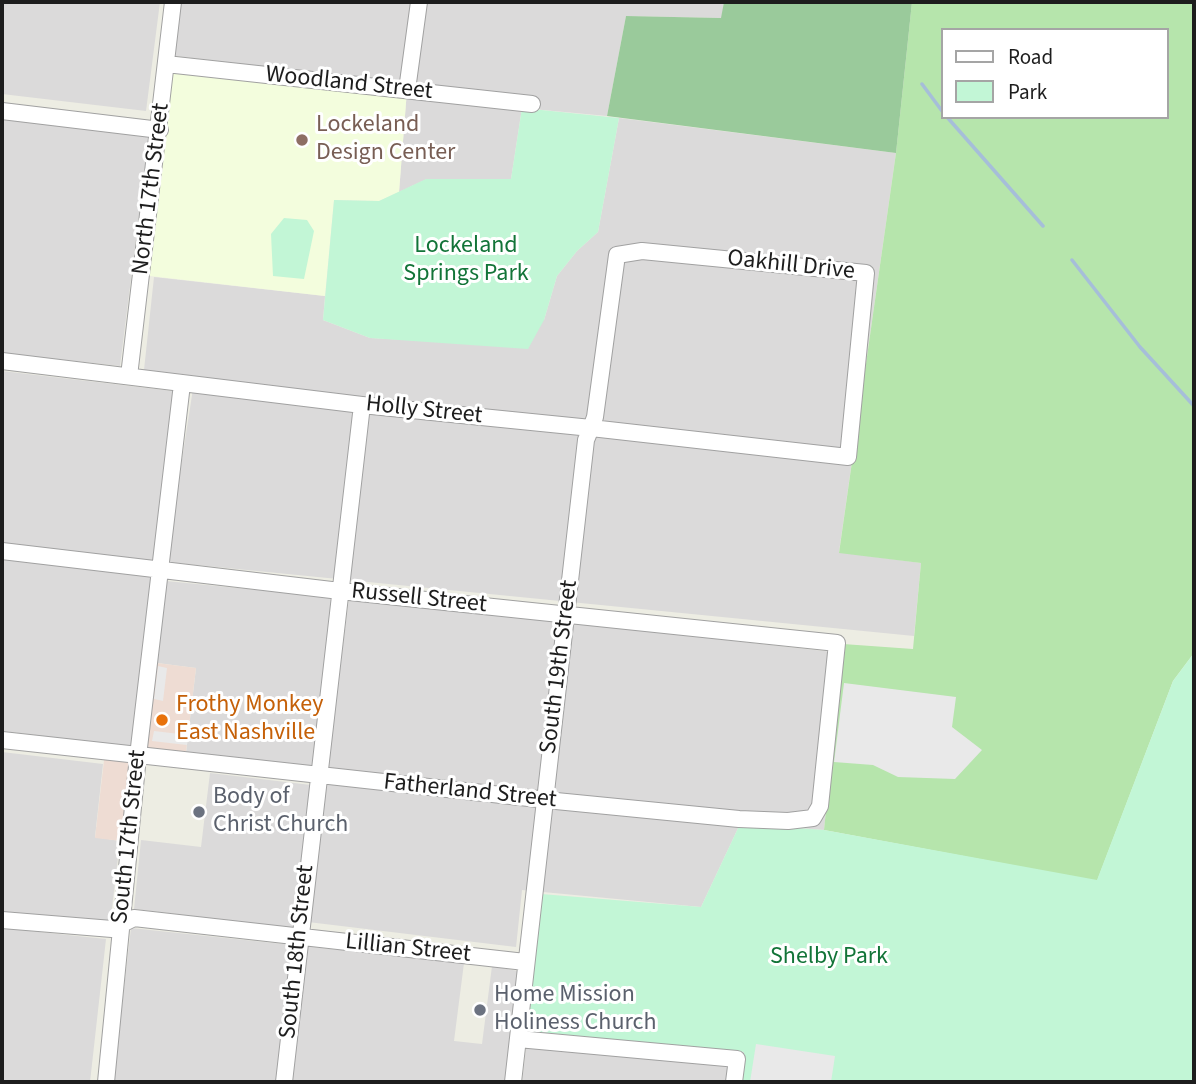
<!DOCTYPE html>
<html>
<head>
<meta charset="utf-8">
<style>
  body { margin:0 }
  #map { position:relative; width:1196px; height:1084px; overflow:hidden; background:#edede3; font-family:"Source Sans 3",sans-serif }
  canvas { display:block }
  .frame { position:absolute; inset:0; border:4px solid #1d1d1d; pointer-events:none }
  .legend { position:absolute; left:941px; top:28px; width:228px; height:91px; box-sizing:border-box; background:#fff; border:2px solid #a5a5a5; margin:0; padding:9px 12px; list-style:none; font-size:21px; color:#1d1d1d }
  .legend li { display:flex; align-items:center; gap:14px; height:35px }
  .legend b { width:35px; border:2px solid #a5a5a5 }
</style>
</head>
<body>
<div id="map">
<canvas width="1196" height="1084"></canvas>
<div class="frame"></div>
<ul class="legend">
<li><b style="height:9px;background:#fff"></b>Road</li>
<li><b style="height:19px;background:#c2f6d6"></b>Park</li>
</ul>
</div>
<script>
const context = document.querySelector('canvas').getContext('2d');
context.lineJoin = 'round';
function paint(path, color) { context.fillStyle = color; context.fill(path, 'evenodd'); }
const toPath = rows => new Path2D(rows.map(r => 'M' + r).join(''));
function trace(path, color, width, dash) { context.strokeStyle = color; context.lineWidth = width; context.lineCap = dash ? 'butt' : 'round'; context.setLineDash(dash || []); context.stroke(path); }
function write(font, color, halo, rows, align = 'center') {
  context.font = font + ' "Source Sans 3",sans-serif'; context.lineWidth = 6; context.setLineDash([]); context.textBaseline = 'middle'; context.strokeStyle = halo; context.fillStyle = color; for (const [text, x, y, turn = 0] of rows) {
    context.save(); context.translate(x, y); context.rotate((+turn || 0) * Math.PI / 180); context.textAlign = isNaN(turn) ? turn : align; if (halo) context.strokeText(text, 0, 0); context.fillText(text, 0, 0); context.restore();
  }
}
const residential = toPath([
  [2,2,160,2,146,111,2,94],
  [181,2,724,2,722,18,626,16,607,116,522,108,511,179,427,179,399,192,407,90,398,82,175,56],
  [2,117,149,136,120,366,2,353],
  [619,118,896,153,839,552,921,563,914,636,166,562,195,376,144,370,154,277,325,296,323,320,370,338,428,341,544,320,557,276,577,251,598,232],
  [2,371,173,391,134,747,2,731],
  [166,581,330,597,333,600,312,766,186,753,196,668,157,663],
  [349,598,842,653,824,830,740,824,701,907,522,890,516,947,308,922],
  [2,752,103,764,95,837,120,841,110,924,2,912],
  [210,773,311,785,295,928,134,909,141,840,201,847],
  [2,928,106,939,90,1082,2,1082],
  [131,928,464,963,454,1041,482,1044,492,966,518,971,506,1082,113,1082],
  [528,1031,745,1052,742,1082,522,1082]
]);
const commercial = toPath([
  [149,662,196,668,185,760,138,757,130,842,95,838,105,752,138,756]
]);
const education = toPath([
  [166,64,407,90,399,192,379,201,334,200,325,296,141,275]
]);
const grass = toPath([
  [912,2,1194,2,1194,653,1173,681,1097,881,824,830,843,644,913,649,921,563,839,553,896,153],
  [942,30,1166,30,1166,117,942,117]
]);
const forest = toPath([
  [724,2,912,2,896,153,607,116,626,16,721,18]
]);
const park = toPath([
  [522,108,619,118,598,232,577,251,557,276,544,320,528,349,370,338,323,320,334,200,379,201,426,179,511,179],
  [284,218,307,220,314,231,304,279,273,276,271,234],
  [1194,653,1194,1082,742,1082,744,1052,528,1031,541,894,701,907,740,824,824,830,1097,880,1173,681]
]);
const parking = toPath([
  [158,666,167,668,163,701,154,699],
  [844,683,956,697,952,727,982,750,955,779,898,777,873,765,834,762],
  [154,731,188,735,187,745,152,741],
  [756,1044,835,1056,831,1082,750,1082]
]);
const stream = toPath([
  [922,84,942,111],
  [947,117,1043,226],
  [1072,260,1140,347,1194,406]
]);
const minor = toPath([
  [166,64,532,104],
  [407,90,419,2],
  [2,111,160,130],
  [2,361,362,405,591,428,848,457,866,273,642,251,617,255,595,417,591,428,586,440,513,1082],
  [129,376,173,2],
  [2,551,340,591,837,643,820,806,813,818,788,821,739,819,556,801,2,740],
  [2,920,112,929,134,918,525,962],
  [518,1039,737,1059,734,1082],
  [106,1082,138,756,182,384],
  [284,1082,362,405]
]);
const markers = [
  [302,140,7,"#8d6e63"],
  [162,720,7,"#e8710a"],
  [199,812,7,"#6b7280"],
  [480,1010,7,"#6b7280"]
];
const streetNames = [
  ["Woodland Street",349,84,6],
  ["North 17th Street",152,189,-83],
  ["Oakhill Drive",791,266,6],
  ["Holly Street",424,411,6],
  ["Russell Street",419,599,6],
  ["South 19th Street",560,667,-83],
  ["Fatherland Street",470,792,6],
  ["South 17th Street",130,837,-84],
  ["Lillian Street",408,949,6],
  ["South 18th Street",298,952,-84]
];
const educationNames = [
  ["Lockeland",316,126],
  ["Design Center",316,154]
];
const parkNames = [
  ["Lockeland",466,247],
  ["Springs Park",466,275],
  ["Shelby Park",829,958]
];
const foodNames = [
  ["Frothy Monkey",176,706],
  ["East Nashville",176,734]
];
const worshipNames = [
  ["Body of",213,798],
  ["Christ Church",213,826],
  ["Home Mission",494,996],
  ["Holiness Church",494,1024]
];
paint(residential, '#dbdada');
paint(commercial, '#eedcd3');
paint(education, '#f3fddd');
paint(grass, '#b6e5ac');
paint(forest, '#9aca9b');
paint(park, '#c2f6d6');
paint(parking, '#e9e9e9');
trace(stream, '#a6bed9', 3.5);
trace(minor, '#a1a1a1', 18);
trace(minor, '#fff', 16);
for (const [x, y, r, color] of markers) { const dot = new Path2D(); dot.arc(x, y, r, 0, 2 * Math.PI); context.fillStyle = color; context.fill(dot); trace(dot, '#fff', 2.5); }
write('24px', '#1d1d1d', '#fff', streetNames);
write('24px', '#785e54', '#fff', educationNames, 'left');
write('24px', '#127438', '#fff', parkNames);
write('24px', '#c56008', '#fff', foodNames, 'left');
write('24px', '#5b616d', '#fff', worshipNames, 'left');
</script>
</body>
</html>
